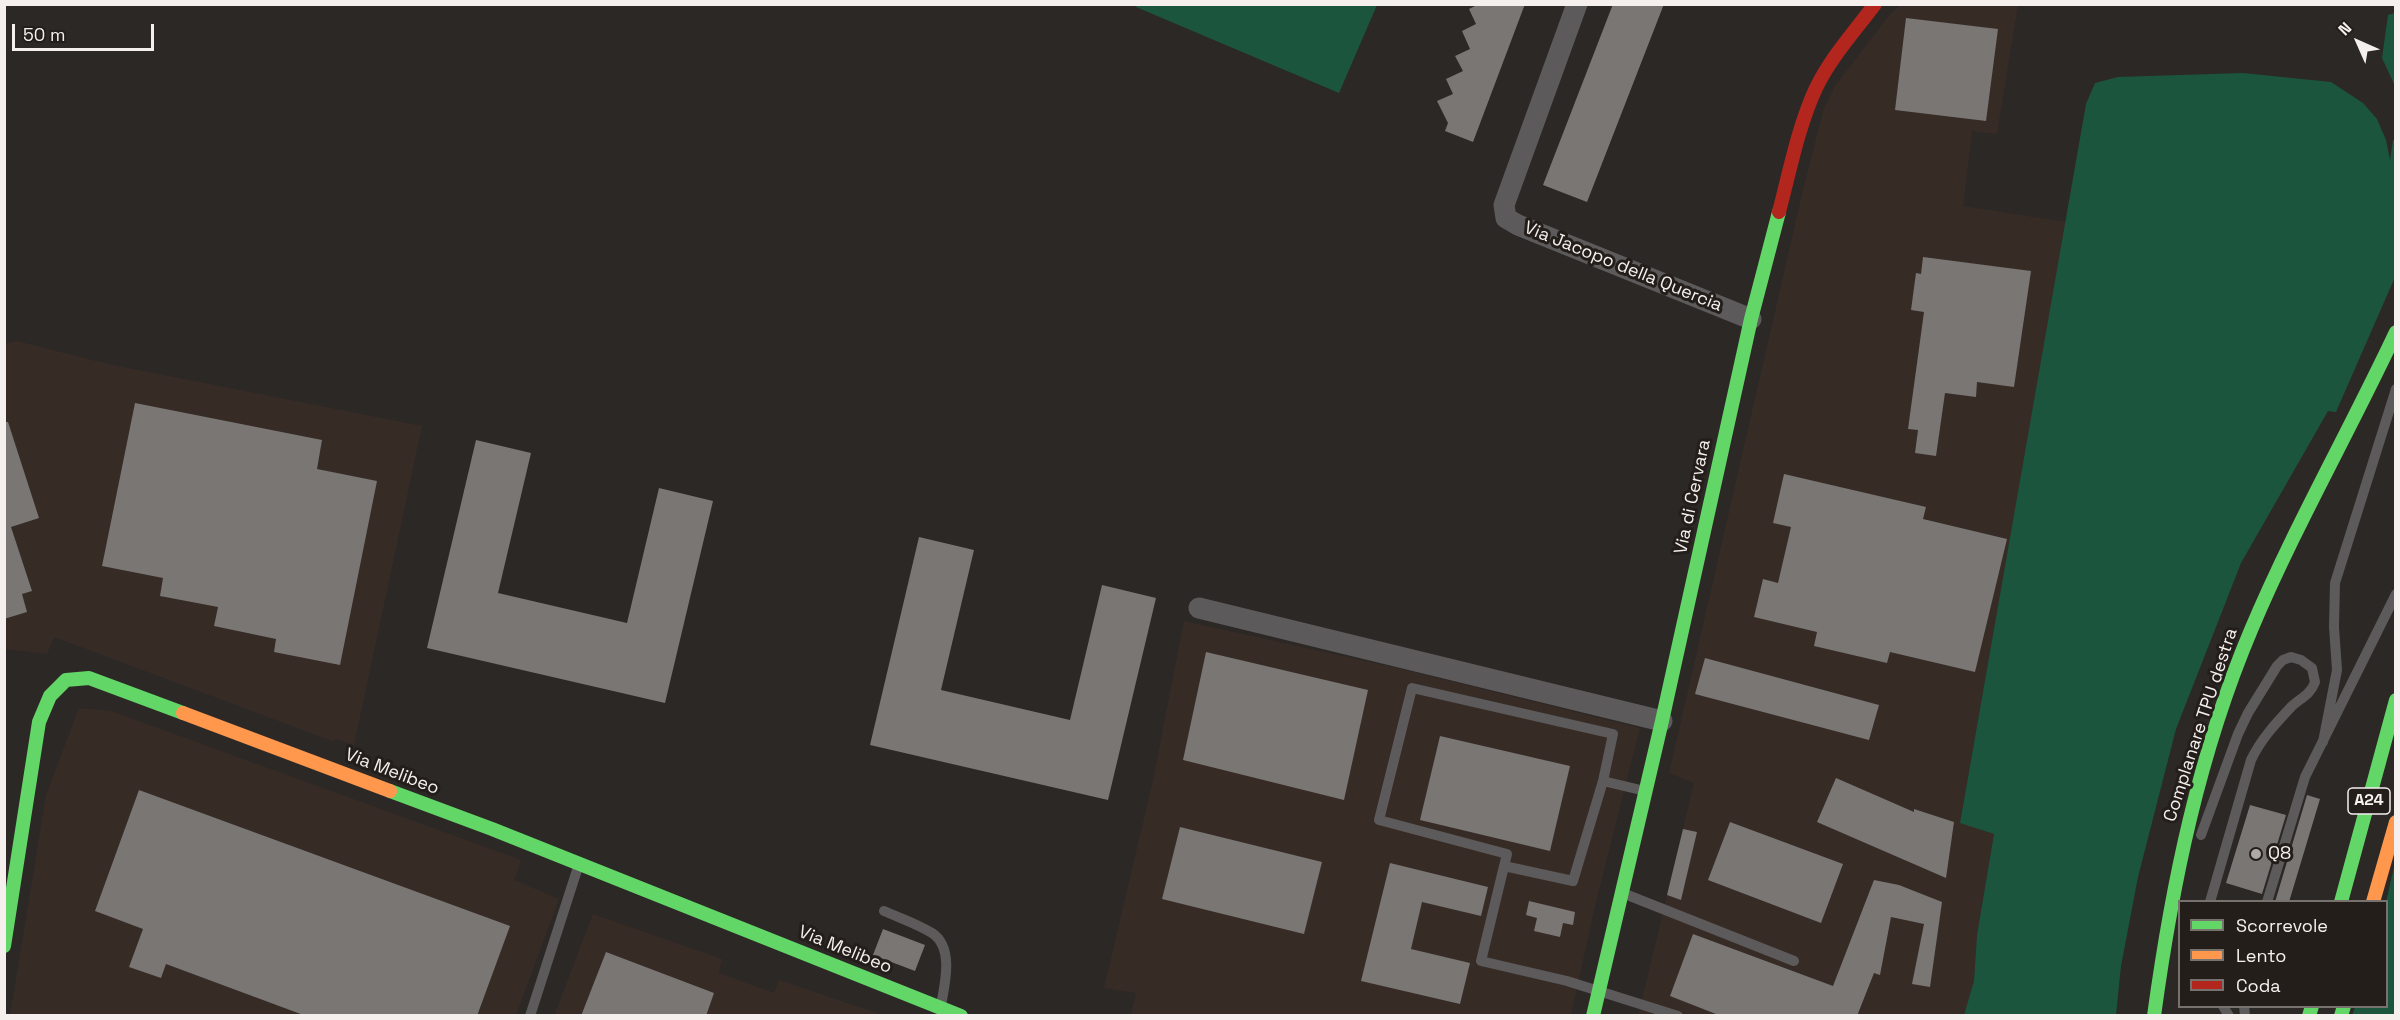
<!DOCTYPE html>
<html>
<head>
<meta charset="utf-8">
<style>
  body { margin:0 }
  #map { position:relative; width:2400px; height:1020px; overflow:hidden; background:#2c2826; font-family:"Space Grotesk",sans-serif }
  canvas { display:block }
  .frame { position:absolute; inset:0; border:6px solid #f5f0ee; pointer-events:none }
  .legend { position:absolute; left:2178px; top:900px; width:210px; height:108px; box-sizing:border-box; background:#241e1b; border:2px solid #78726f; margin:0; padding:8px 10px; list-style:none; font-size:18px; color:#f5f0ee }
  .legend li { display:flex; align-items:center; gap:12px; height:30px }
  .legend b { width:30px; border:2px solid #78726f }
  .north { position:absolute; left:2328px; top:12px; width:60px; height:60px; -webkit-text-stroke:4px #241e1b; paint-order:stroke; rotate:315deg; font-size:16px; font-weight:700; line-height:24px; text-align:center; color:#f5f0ee }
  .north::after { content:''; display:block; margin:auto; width:21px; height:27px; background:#f5f0ee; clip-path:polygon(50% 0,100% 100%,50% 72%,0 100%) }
  .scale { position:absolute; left:12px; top:24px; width:142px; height:27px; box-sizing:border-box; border:3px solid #f5f0ee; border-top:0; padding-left:8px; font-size:18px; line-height:21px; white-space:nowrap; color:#f5f0ee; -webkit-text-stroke:4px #241e1b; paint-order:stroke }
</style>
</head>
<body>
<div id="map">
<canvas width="2400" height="1020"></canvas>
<div class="frame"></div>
<ul class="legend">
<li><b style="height:8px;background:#63d668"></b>Scorrevole</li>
<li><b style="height:8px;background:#ff974d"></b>Lento</li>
<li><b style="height:8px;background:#b3261e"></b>Coda</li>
</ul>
<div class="north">N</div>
<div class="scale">50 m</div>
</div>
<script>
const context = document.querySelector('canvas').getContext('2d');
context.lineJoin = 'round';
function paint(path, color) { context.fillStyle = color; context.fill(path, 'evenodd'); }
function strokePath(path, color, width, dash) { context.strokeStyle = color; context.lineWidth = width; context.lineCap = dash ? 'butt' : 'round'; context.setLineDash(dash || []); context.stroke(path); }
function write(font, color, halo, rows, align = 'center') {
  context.font = font + ' "Space Grotesk",sans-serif'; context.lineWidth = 6; context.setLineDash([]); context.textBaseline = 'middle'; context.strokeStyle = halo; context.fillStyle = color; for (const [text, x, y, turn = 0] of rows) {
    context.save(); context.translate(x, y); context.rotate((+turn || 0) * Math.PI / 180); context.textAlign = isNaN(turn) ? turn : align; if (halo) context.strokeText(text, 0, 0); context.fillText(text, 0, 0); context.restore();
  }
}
paint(new Path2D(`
  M1900,5H2018L1997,134L1972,131L1963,206L2066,222L1960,822L1994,834L1977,935L1974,981L1964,1015L1638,1016L1694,783L1669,773L1802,194L1823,111L1835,86L1887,18Z
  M17,341L108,364L422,426L354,745L335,739L332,741L54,637L47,654L5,649V344Z
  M1184,621L1397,668L1640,728L1595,906L1571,1015H1131L1136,993L1104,988L1153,780Z
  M79,708L111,711L521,860L514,880L559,899L516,1015L10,1016L46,795Z
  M593,914L722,959L719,973L774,993L779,980L883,1015L554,1016Z`), '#372b26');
paint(new Path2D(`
  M1137,5V4L1377,5L1339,93L1136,7Z
  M2395,13H2396L2395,86L2382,58L2388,15Z
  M2243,73L2331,82L2363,103L2377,119L2386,140L2390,160L2393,140H2395V277L2336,412L2328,411L2241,563L2176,729L2138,877L2121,966L2116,1015H1964L1974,981L1977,935L1994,834L1960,823L2086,104L2095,83L2118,77Z
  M2395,863V1015L2352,1016L2355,1007L2386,1006V902Z`), '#1c553d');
paint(new Path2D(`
  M1479,4H1525L1473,142L1445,131L1448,123L1437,101L1453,94L1446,79L1463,71L1455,56L1470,49L1462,31L1476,24L1469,9Z
  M1613,4H1664L1587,202L1543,185Z
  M1906,18L1998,29L1986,121L1895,110Z
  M1923,257L2031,271L2014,387L1977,382L1976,397L1945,393L1936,456L1915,453L1918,430L1908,429L1924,312L1911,310L1916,273L1921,274Z
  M135,403L322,440L317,469L377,481L340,665L274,652L276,639L214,626L218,607L160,596L163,578L102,566Z
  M4,422H8L39,518L11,527L32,591L22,594L27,612L4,619Z
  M476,440L531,453L498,593L627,623L659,488L713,501L665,703L427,648Z
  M1784,474L1926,507L1923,519L2007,539L1975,672L1890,652L1887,663L1814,646L1817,632L1754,617L1763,579L1778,583L1791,527L1773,523Z
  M919,537L974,550L941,690L1070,720L1102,585L1156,598L1108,800L870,745Z
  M1206,652L1368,690L1344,800L1183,760Z
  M1705,658L1879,705L1869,740L1695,694Z
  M1440,736L1570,766L1550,851L1420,820Z
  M1836,778L1914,812V809L1954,822L1946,878L1817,822Z
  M139,790L510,926L477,1016H306L166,964L161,978L129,967L143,929L95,911Z
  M2307,795L2320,799L2289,902H2275Z
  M2250,805L2286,815L2262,894L2226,883Z
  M1730,822L1843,864L1821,923L1708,880Z
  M1180,827L1322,862L1304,934L1162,899Z
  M1683,829L1697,832L1681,900L1667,895Z
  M1390,863L1488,887L1481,916L1422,902L1411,949L1470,963L1460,1004L1361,981Z
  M1874,880L1899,885L1942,902L1930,987L1912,984L1924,924L1891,917L1880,975L1874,973L1857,1016H1721L1670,996L1693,934L1833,986Z
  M1529,901L1575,912L1573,925L1563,923L1560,937L1534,931L1537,918L1526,915Z
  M883,929L925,945L915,971L873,955Z
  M606,952L714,993L706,1016H581Z`), '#797674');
strokePath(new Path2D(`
  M2323,742L2337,670L2334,627L2335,583L2396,389
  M1645,791L1603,781L1613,734L1412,688L1379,820L1507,854L1481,961L1567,981L1678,1016
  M2201,835L2238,734L2248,713L2277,666L2283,660L2291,657L2301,660L2312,668L2315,682C2311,694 2301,698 2292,706C2276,723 2261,739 2251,760L2210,902
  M1504,866L1573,881L1603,781
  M1625,894L1794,961
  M2267,902L2305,777L2396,594
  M884,911C900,918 918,924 932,933C954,947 945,984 941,1005
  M2223,1006L2229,1016
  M2244,1006L2245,1016
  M530,1016L578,867`), '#5c5a5a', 10);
strokePath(new Path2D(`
  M1577,4L1504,205L1506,218L1518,225L1751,319
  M1199,608L1662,721`), '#5c5a5a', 21);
strokePath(new Path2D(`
  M390,791L492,829L961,1016
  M2341,902L2396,700
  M4,946L39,722L50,696L66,680L89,678L183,713
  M1593,1016L1662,721L1751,319L1779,212
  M2154,1016C2172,884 2199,753 2251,630C2294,528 2349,432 2396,332
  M2309,1016L2312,1006
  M2341,1016L2344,1006`), '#63d668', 14);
strokePath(new Path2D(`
  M183,713L390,791
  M2373,902L2396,822`), '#ff974d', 14);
strokePath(new Path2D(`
  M1779,212C1790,170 1798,127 1816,88C1831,57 1855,31 1875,4`), '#b3261e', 14);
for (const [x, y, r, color] of [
  [2256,854,6,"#afaaa8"]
]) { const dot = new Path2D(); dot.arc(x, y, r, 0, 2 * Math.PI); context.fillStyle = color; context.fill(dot); strokePath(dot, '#241e1b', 2); }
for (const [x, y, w] of [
  [2369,801,42]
]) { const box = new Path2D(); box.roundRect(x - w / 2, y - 13, w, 26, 4.5); context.fillStyle = '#241e1b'; context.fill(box); strokePath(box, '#f5f0ee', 1.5); }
write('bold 16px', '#f5f0ee', null, [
  ["A24",2369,801]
]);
write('18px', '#f5f0ee', '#241e1b', [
  ["Via Jacopo della Quercia",1623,267,22],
  ["Via di Cervara",1693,497,-78],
  ["Complanare TPU destra",2201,725,-72],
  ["Via Melibeo",392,772,21],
  ["Via Melibeo",845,950,22]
]);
write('18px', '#f5f0ee', '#241e1b', [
  ["Q8",2268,854]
], 'left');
</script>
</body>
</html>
